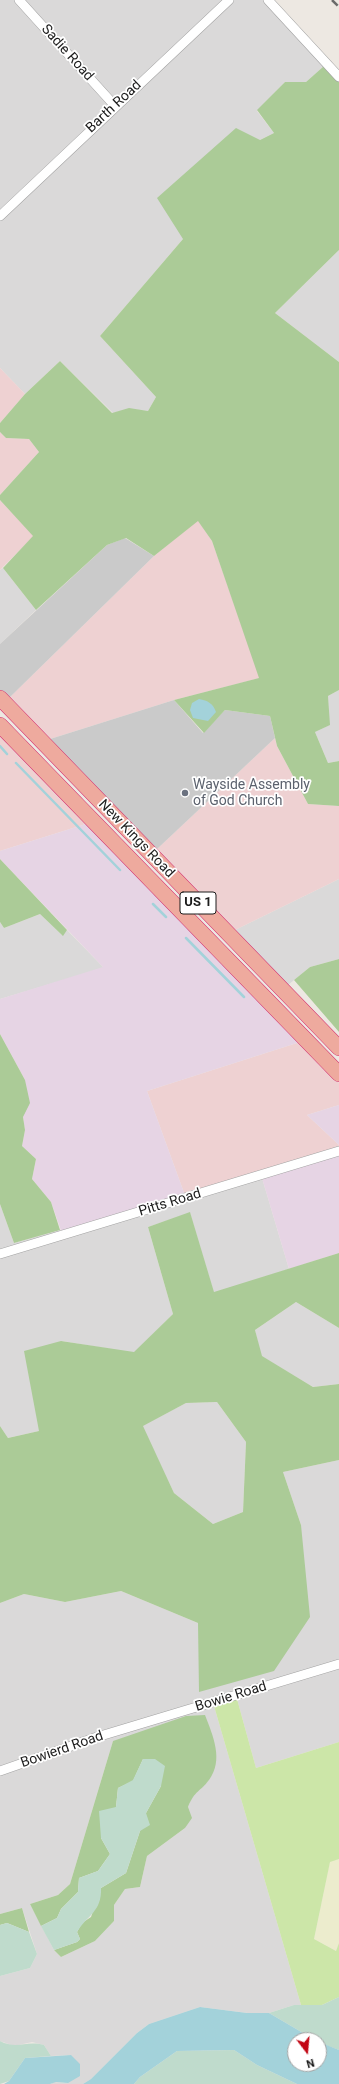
<!DOCTYPE html>
<html>
<head>
<meta charset="utf-8">
<style>
  body { margin:0 }
  #map { position:relative; width:339px; height:2084px; overflow:hidden; background:#ede8e2; font-family:Roboto,sans-serif }
  canvas { display:block }
  .north { position:absolute; left:287px; top:2032px; width:40px; height:40px; box-sizing:border-box; background:#fff; border:1px solid #a4a4a4; border-radius:50%; rotate:164deg; font-size:11px; font-weight:700; line-height:16px; text-align:center; color:#1c1c1c }
  .north::after { content:''; display:block; margin:auto; width:14px; height:18px; background:#c20614; clip-path:polygon(50% 0,100% 100%,50% 72%,0 100%) }
</style>
</head>
<body>
<div id="map">
<canvas width="339" height="2084"></canvas>
<div class="north">N</div>
</div>
<script>
const context = document.querySelector('canvas').getContext('2d');
context.lineJoin = 'round';
function paint(path, color) { context.fillStyle = color; context.fill(path, 'evenodd'); }
function strokePath(path, color, width, dash) { context.strokeStyle = color; context.lineWidth = width; context.lineCap = dash ? 'butt' : 'round'; context.setLineDash(dash || []); context.stroke(path); }
function write(font, color, halo, rows, align = 'center') {
  context.font = font + ' Roboto,sans-serif'; context.lineWidth = 3.5; context.setLineDash([]); context.textBaseline = 'middle'; context.strokeStyle = halo; context.fillStyle = color; for (const [text, x, y, turn = 0] of rows) {
    context.save(); context.translate(x, y); context.rotate((+turn || 0) * Math.PI / 180); context.textAlign = isNaN(turn) ? turn : align; if (halo) context.strokeText(text, 0, 0); context.fillText(text, 0, 0); context.restore();
  }
}
paint(new Path2D(`
  M0,0H263L324,66L306,82H285L257,111L274,133L260,140L183,239L100,336L156,397L148,411L129,409L113,413L60,361L25,394L0,368Z
  M339,250V362L275,313Z
  M3,568L36,610L0,644V570Z
  M339,690V761L328,763L315,732L329,725L328,696Z
  M339,879V959L310,967L288,985L235,930Z
  M40,914L62,935L67,930L104,968L0,999V922L4,928Z
  M262,1178L289,1269L214,1293L190,1213L148,1227L173,1314L134,1353L62,1341L39,1431L8,1438L0,1426V1204L14,1243L60,1230L64,1239Z
  M296,1302L339,1328V1384L313,1387L261,1356L255,1330Z
  M217,1402L246,1442L243,1512L213,1524L174,1493L142,1426L186,1403Z
  M339,1460V1742L256,1768L237,1699L214,1706L301,2005H294L269,2013H247L200,2007L149,2024L137,2033L91,2079L83,2084H50L55,2082L68,2083L71,2055L51,2056L44,2045L32,2042L14,2046L0,2041V1976L30,1968L37,1954L22,1908L0,1914V1603L24,1594L65,1602L121,1591L198,1623L301,1525L283,1472ZM113,1741L209,1780L193,1794L188,1807L185,1828L147,1856L140,1887L125,1889L114,1905V1921L95,1941L61,1957L54,1950L30,1904L58,1895L70,1884Z`), '#dad9d9');
paint(new Path2D(`
  M0,368L25,394L0,423Z
  M0,432L6,438L29,439L39,452L0,495Z
  M0,500L34,536L0,570Z
  M198,520L212,541L260,678L174,700L47,740L8,699L154,556Z
  M0,730L89,823L0,851Z
  M275,738L277,746L308,804L339,806V879L235,930L156,850Z
  M300,1042L339,1083V1105L307,1115L339,1145V1155L187,1201L147,1091Z`), '#eed1d2');
paint(new Path2D(`
  M89,823L300,1042L147,1091L187,1201L64,1239L51,1202L32,1179L36,1159L22,1146L25,1130L23,1117L25,1080L0,1034V999L103,967L0,859V851Z
  M339,1105V1145L307,1115Z
  M339,1155V1253L289,1269L262,1178Z`), '#e6d4e4');
paint(new Path2D(`
  M125,538L154,556L8,699L0,690V644L107,545Z
  M174,700L203,733L225,710L270,716L275,738L156,850L47,740Z`), '#cacaca');
paint(new Path2D(`
  M339,1859V1943L336,1951L314,1939L330,1861Z`), '#ececcd');
paint(new Path2D(`
  M237,1699L256,1768L339,1742V1859L330,1862L314,1939L336,1951L339,1943V1997L322,2005H301L214,1706Z`), '#cce6a8');
paint(new Path2D(`
  M324,66L339,82V250L275,313L339,362V690L328,696L330,725L315,732L328,763L339,761V806L308,804L277,746L270,716L225,710L204,733L174,700L259,678L212,541L198,521L154,556L126,538L107,545L36,610L3,568L33,536L0,500V495L39,452L29,439L6,438L0,432V423L25,394L60,361L112,413L129,408L148,411L156,397L100,336L183,239L157,198L236,128L260,140L274,133L257,110L285,82H306Z
  M0,859L67,930L63,936L40,914L4,928L0,922Z
  M339,959V1032L294,980L310,967Z
  M0,1034L25,1080L30,1103L23,1117L25,1130L22,1146L36,1159L32,1179L51,1202L60,1230L14,1243L0,1204Z
  M190,1212L214,1292L339,1253V1328L296,1302L255,1330L262,1356L313,1387L339,1384V1460L283,1472L301,1525L310,1617L274,1671L199,1692L198,1623L121,1591L65,1602L24,1594L0,1603V1426L8,1438L39,1431L24,1351L61,1341L134,1352L173,1314L148,1227ZM217,1402L246,1442L243,1512L213,1524L174,1493L143,1426L186,1403Z
  M205,1715C213,1736 224,1760 209,1780C200,1792 195,1790 188,1807L192,1818L185,1828L147,1856L140,1887L125,1889L114,1905V1921L95,1941L61,1957L54,1950L77,1942L80,1939L77,1932L82,1923L91,1917L101,1888L126,1873L146,1813L161,1786L143,1759L133,1781L118,1788L116,1807L101,1838L110,1854L98,1871L79,1878L78,1892L61,1909L57,1918L41,1926L30,1904L58,1895L70,1884L113,1741L186,1716Z
  M22,1908L29,1932L7,1923L0,1925V1914Z`), '#abcb97');
paint(new Path2D(`
  M143,1759H155L165,1766L161,1786L146,1813L150,1825L140,1831L126,1873L101,1888C102,1912 87,1915 77,1932L80,1939L77,1942L54,1950L41,1926L57,1918L61,1909L78,1892L79,1878L98,1871L110,1854L101,1838L99,1811L116,1807L118,1788L133,1780Z
  M7,1923L29,1932L37,1954L30,1968L0,1976V1925Z
  M339,1997V2050L320,2043L319,2040H315L269,2013L294,2005H322Z
  M0,2041C17,2050 26,2040 44,2045L51,2056L25,2058L9,2081L0,2084Z
  M234,2050L257,2065L297,2084H134L140,2077L177,2051Z`), '#bfdbcc');
paint(new Path2D(`
  M199,699C208,701 213,703 216,712L208,721L193,718L190,710L192,703Z
  M200,2007L247,2013H269L315,2040H295V2064H319V2042L339,2050V2084H297L257,2065L234,2050L177,2051L140,2077L134,2084H83L91,2079L137,2033L149,2024Z
  M71,2055L80,2064V2076L68,2083L56,2082L50,2084H4L9,2081L25,2058Z`), '#a3d2da');
strokePath(new Path2D(`
  M0,746L7,754
  M16,763L120,870
  M153,904L166,917
  M186,938L244,997`), '#a3d2da', 2.5);
const minor = new Path2D(`
  M19,0L115,106
  M268,0L339,77
  M0,216L229,0
  M0,1254L339,1151
  M0,1771L97,1737L339,1664`);
const trunk = new Path2D(`
  M0,698L339,1048
  M0,725L339,1074`);
strokePath(minor, '#a3a3a3', 10);
strokePath(trunk, '#d1296f', 16);
strokePath(minor, '#fff', 9);
strokePath(trunk, '#eeaa9e', 15);
strokePath(new Path2D(`
  M332,0L339,7`), '#6a6a6a', 2.5, [8, 8]);
for (const [x, y, r, color] of [
  [185,793,4,"#6b7280"]
]) { const dot = new Path2D(); dot.arc(x, y, r, 0, 2 * Math.PI); context.fillStyle = color; context.fill(dot); strokePath(dot, '#fff', 1.5); }
for (const [x, y, w] of [
  [198,903,36]
]) { const box = new Path2D(); box.roundRect(x - w / 2, y - 11, w, 22, 3); context.fillStyle = '#fff'; context.fill(box); strokePath(box, '#1c1c1c', 1); }
write('bold 13px', '#1c1c1c', null, [
  ["US 1",198,903]
]);
write('14px', '#1c1c1c', '#fff', [
  ["Sadie Road",67,53,48],
  ["Barth Road",114,107,-43],
  ["New Kings Road",136,839,46],
  ["Pitts Road",170,1203,-17],
  ["Bowie Road",231,1697,-17],
  ["Bowierd Road",62,1750,-19]
]);
write('14px', '#5b616d', '#fff', [
  ["Wayside Assembly",193,785],
  ["of God Church",193,801]
], 'left');
</script>
</body>
</html>
